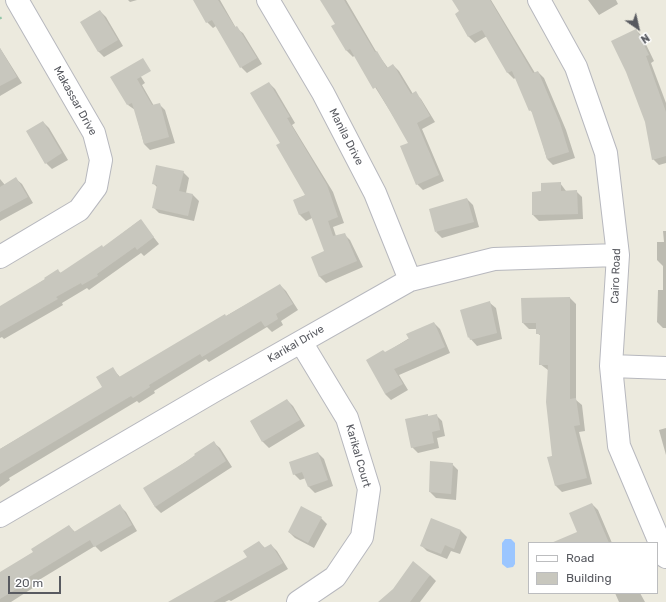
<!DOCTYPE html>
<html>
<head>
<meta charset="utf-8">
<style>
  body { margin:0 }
  #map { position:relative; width:666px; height:602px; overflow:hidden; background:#eceade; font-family:Rubik,sans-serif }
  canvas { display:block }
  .legend { position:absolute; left:528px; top:542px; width:130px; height:52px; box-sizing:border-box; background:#fff; border:1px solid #bcbdbf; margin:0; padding:5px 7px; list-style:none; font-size:12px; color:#585a60 }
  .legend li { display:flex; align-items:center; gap:8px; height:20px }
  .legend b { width:20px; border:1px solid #bcbdbf }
  .north { position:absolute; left:618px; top:8px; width:40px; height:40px; -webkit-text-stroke:3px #fff; paint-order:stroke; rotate:146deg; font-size:11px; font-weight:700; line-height:16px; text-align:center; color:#585a60 }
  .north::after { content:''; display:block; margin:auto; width:14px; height:18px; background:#585a60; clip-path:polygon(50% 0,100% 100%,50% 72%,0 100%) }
  .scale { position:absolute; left:8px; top:576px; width:53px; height:18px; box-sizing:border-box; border:2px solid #585a60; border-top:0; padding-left:5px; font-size:12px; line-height:14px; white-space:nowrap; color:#585a60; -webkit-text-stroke:3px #fff; paint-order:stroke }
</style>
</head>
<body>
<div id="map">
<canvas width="666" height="602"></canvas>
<ul class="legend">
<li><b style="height:5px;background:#fff"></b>Road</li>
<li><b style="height:11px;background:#c8c7be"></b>Building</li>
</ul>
<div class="north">N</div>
<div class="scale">20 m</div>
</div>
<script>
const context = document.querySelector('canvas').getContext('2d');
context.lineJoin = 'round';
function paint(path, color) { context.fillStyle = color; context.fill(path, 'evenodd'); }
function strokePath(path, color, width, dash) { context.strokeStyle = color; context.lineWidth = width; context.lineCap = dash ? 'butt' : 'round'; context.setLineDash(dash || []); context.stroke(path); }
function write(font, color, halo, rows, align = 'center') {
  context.font = font + ' Rubik,sans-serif'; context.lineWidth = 4; context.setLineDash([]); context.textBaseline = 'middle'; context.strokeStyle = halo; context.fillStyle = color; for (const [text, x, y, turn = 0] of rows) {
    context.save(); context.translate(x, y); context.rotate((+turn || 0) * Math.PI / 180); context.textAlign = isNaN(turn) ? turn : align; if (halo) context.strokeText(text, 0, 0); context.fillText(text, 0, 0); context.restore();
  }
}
paint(new Path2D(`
  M505,539H511L515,543V564L513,567L507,568L502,564V543Z`), '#9bc6ff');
paint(new Path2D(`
  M128,0H137L130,2Z
  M202,0H220L236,28L243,33L262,64L247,73L241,67L216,26L213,28L207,22Z
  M321,0H346L377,53L388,68L393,65L399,71L413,94L415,93L421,99L435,122L422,129L444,181L423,190L417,184L410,143L355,55L353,57L347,51L336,24Z
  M462,0H491L535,73L538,72L544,78L566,130L575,158L553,165L547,159L534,114L530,110L516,77L514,79L508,73L487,36L475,43L469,37L456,15L461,12Z
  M588,0H616L618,4L599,15Z
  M100,11L106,17L123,46L104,57L98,51Z
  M636,30L642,36L654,61L651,63L666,103V163L659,165L653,159Z
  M0,48L22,83L0,96Z
  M138,72L145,83L142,85L154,106L159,104L165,110L175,143L150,150L144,144L135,110L128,105Z
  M269,83L275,89L295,123L292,125L333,192L344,223L333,227L336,236L344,234L350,240L363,267L326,283L320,277L312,257L326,251L312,218L306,221L300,215L294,200L306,195L282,143Z
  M43,122L49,128L68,160L52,169L46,163Z
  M183,172L189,178L186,193L193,195L199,201L194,221L159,213L153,207L158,188L153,183Z
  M0,179L5,185L16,179L22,184L33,203L0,221Z
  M560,183L566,191H576L582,197L583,219L539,221L533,215L542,192Z
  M467,199L473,205L479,227L442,238L436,232Z
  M140,220L159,244L144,256L141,253L89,290L87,288L62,303L63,305L4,339L2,337L0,338V308L58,271L61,273L103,248Z
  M663,231H666V328H663L657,322L658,290H663V266L657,260V242H664Z
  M280,285L286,291L298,310L281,321L283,325L272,332L267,327L209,362L206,359L154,391L155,393L139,403L137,401L9,478L10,480L0,487V449L104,388L112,368L120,377Z
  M570,298L576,304V400L582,405L585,431L579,432L592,484L562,492L556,486L548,458L553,456L548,370L540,364L541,336L537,333V329H529L523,323L522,299Z
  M490,303L496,308L502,339L477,346L469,337Z
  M434,323L440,329L450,353L399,375L408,390L391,400L385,394V353Z
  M287,400L293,406L305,426L269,448L263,442L251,422Z
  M436,415L442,421L445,436L437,438L439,448L418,453L412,447Z
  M666,428V455L659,430Z
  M214,443L220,448L232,467L161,513L155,507L145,489Z
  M318,453L324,459L333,486L315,493L309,487L306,478L300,480L294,474Z
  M452,464L458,470L456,500L436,498L430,492Z
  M592,504L598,510L612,543H579L578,532Z
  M120,506L126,512L137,531L101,552L95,546L34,583L36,586L11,602H0V573L34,552L69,526L75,532Z
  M321,518L327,524L314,548L295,538L289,532Z
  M432,520L461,531L467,537L460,554L451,551L447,559L427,551L421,545Z
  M259,542L265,548L271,545L277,551L288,569L231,601L229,600L225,602H171L248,558Z
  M430,575L436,581L420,602H379Z
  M615,593H640L645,602H619Z`), '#0003');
paint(new Path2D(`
  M193,0H218L235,27L237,26L257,58L240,68L212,20L206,23Z
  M320,0H344L375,52L377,51L387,68L393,64L411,94L416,91L430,116L417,123L439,175L416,185L400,146L408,143L376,87L373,89L350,49L346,51L331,26L335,24Z
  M452,0H490L533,73L538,71L560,123L569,152L547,159L531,110L529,111L512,71L507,73L482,30L468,37L455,14L459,11Z
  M100,10L118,40L98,52L80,22Z
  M636,29L649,55L646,56L666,112V156L652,160L645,122L626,72L611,41Z
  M0,48L17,77L0,86Z
  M143,58L151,71L137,79L152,105L160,103L169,137L144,144L132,103L127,105L110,77Z
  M269,82L290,117L287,118L327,185L338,217L328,221L333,236L345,233L357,261L319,277L311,257L324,251L309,211L299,215L293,200L305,195L276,145L280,143L250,93Z
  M43,121L62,153L45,164L26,131Z
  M156,165L184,171L179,191L193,194L188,216L152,208L157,185L152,184Z
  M16,177L28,197L0,212V187Z
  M561,182V191L577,190L578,214L532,215V192L541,191V183Z
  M467,198L474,222L435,232L429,209Z
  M141,219L154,237L137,250L135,247L97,274L98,276L82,285L81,283L56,297L58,299L0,332V306L45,279L44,278L58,269L60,273L102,245L103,247Z
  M280,284L293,304L276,314L278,319L265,327L261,321L202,357L200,354L149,385L150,387L133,398L131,396L0,474V449L102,387L96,377L113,367L119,377L225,314L226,316Z
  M570,297V399L576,398L580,425L574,426L587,478L555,486L547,457L552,456L546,402L548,365H539L540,334H536V323H522L521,298Z
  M490,301L497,333L470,340L469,337L468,338L460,310Z
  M434,322L445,347L394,369L403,384L385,394L366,360L383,350L385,352L409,339L406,334Z
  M287,399L300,420L262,442L250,421Z
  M428,414V416L437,414L440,430L432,432L434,443L411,448L405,419Z
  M214,441L226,461L155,507L143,488L187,461L195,455L194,454Z
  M318,452L328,480L308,487L302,472L293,475L289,462Z
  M430,461L453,463L451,494L429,492Z
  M592,503L609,543H551L577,532L569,513Z
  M120,504L132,525L94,547L90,540L29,577L31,580L0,599V572L33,552L31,549L69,525L74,532Z
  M301,506L322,517L308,543L288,532Z
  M431,518L461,530L454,549L445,545L441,554L420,546Z
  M259,541L264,548L271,544L283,563L213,602H168L247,557L243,551Z
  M413,561L430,575L410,602H378L393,589Z`), '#c8c7be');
const minor = new Path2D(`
  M268,0L323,93L375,193L410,280
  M539,0L576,67L606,153L618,255L611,366L619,446L666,557
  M0,257L79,210L96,187L101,160L94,133L17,0
  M611,366L666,368
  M0,516L214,391L410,280L494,259L618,255
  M298,602L335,577L362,537L369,489L347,418L301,342`);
strokePath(minor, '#b7b8be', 24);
strokePath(new Path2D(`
  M0,17L1,19`), '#92c6a7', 2.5, [4, 2]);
strokePath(minor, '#fff', 22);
write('11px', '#585a60', '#fff', [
  ["Makassar Drive",75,101,61],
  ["Manila Drive",346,137,63],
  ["Cairo Road",616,276,-88],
  ["Karikal Drive",296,344,-30],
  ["Karikal Court",358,456,74]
]);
</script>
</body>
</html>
